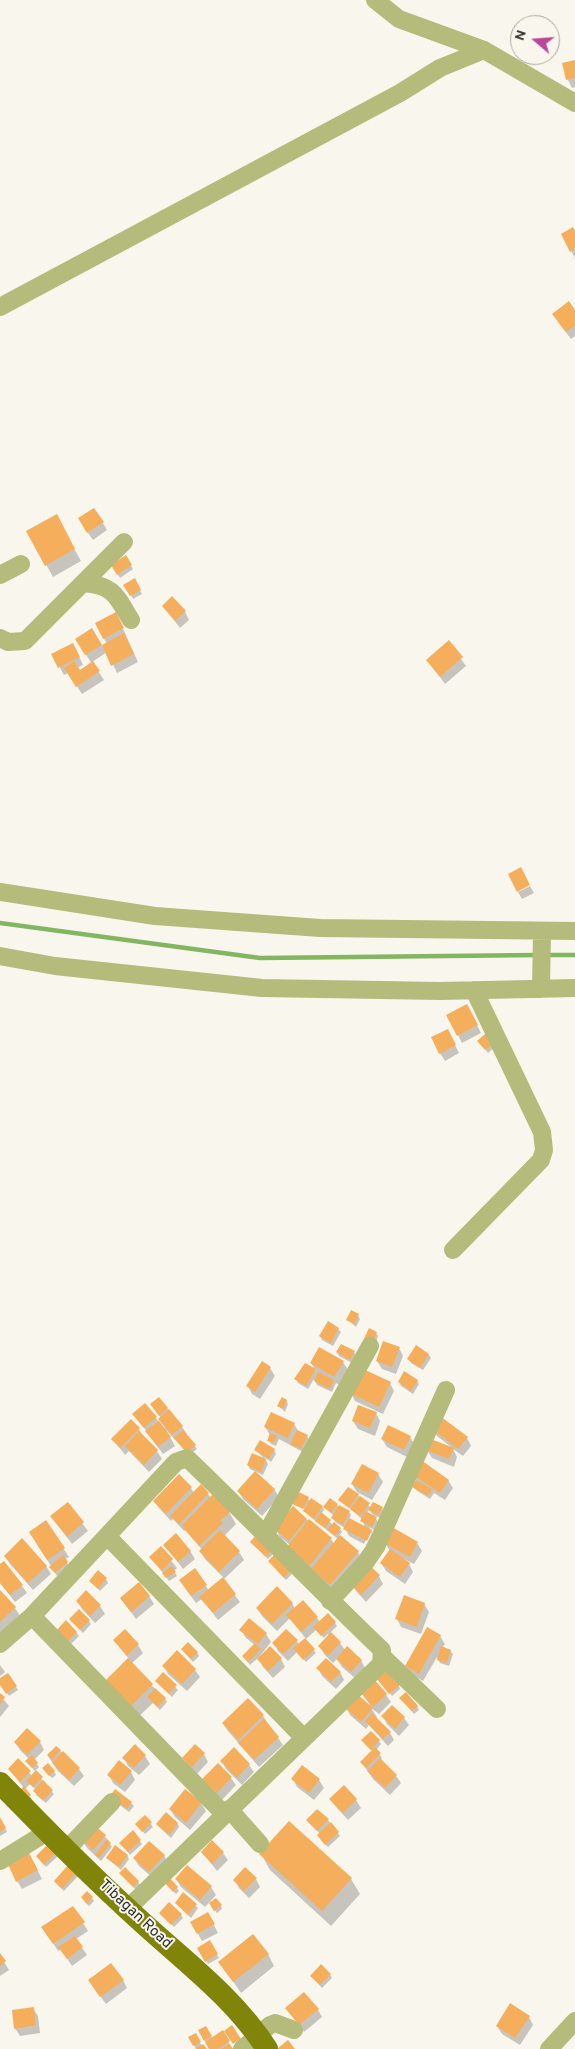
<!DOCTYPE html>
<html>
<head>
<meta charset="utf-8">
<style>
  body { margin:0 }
  #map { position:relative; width:575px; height:2049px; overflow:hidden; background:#f9f6ed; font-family:Overpass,sans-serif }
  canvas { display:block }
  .north { position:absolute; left:510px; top:15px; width:50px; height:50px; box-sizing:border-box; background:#f9f6ed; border:1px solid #a9a6a0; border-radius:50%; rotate:288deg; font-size:14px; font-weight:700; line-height:20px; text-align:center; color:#302f2c }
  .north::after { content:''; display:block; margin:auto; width:18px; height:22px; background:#bd469b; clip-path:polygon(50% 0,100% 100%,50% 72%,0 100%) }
</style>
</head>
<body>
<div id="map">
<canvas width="575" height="2049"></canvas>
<div class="north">N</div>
</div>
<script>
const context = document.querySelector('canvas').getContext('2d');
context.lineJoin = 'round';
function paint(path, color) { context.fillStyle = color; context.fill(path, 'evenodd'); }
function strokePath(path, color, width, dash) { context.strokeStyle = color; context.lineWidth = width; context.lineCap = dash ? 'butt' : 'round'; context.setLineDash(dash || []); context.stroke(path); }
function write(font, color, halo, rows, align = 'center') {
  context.font = font + ' Overpass,sans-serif'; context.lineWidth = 4; context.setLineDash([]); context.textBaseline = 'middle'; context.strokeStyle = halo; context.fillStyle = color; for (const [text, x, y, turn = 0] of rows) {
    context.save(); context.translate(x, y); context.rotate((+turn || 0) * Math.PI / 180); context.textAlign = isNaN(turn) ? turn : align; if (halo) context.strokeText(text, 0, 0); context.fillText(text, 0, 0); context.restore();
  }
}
paint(new Path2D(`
  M575,61V87L572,88L568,80L564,64Z
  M575,233V258L571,251Z
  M575,312V336L571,339L558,322Z
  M56,516L81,561L53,577L28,532Z
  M103,523L107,530L93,540L84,527Z
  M125,557L133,569L120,578L113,566Z
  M134,580L142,594L133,599L125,585Z
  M163,606L185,612L189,620L180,628Z
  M120,622L138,662L117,673L107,652L92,662L104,680L82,694L68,673L64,675L53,655L77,652L83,665L77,668L80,672L92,664L81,647L91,630L105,650L107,644L96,624Z
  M449,642L466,666L445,684L428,660Z
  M530,886L534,893L522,899L518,892Z
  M471,1013L481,1033L462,1043L458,1035Z
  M485,1036L495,1047L488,1053L479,1042Z
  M452,1039L459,1053L445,1061L440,1053Z
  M358,1315L360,1319L356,1327L348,1320Z
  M338,1329L341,1332L333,1346L322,1340L320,1336Z
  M376,1333L378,1336L374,1348L367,1345Z
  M417,1347L429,1355L431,1358L423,1370L411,1363L409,1359Z
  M320,1348L343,1362L348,1370L339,1385L336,1383L332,1392L317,1385L314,1379L308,1389L298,1383L296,1379L305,1364L316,1371L311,1363Z
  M399,1348L403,1356L396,1374L382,1369L377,1361Z
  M337,1352H354L356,1356L352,1363L339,1356Z
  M270,1368L275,1376L260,1399L252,1394L248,1386Z
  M417,1380L419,1384L413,1394L401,1386L399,1382Z
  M390,1383L394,1391L383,1414L355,1401L351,1393Z
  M159,1398L182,1427L197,1449L189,1455L166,1430L160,1419L161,1418L153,1407Z
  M286,1400L288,1404L285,1412L279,1406Z
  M145,1405L166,1430L175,1446L163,1454L134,1414Z
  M376,1413L380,1421L375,1436L358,1429L353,1421Z
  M294,1424L298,1431L307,1436L309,1440L303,1452L279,1439L276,1446L271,1444L269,1441L270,1435L265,1427Z
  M432,1428L467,1438L471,1446L463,1456L453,1449L457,1457L454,1467L432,1458L427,1450L451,1447L437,1436Z
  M139,1429L143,1437L157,1451L162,1459L149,1472L129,1451L125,1455L113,1439Z
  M410,1437L415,1445L409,1458L387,1447L382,1439Z
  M255,1450H274L276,1454L271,1462L264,1457L268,1464L263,1475L250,1469L248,1465L263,1457Z
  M378,1474L383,1482L372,1500L357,1492L352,1484Z
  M413,1474L448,1480L453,1488L445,1500L434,1493L430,1499L416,1490L413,1487L417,1481Z
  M191,1488L194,1493L208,1494L211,1498L229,1512L236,1524L224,1536L239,1552L244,1560L223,1580L240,1602L218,1620L202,1599L196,1603L185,1588L206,1586L209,1591L224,1578L205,1559L200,1551L202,1550L186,1529L184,1531L173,1519L171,1521L159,1508L154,1501Z
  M274,1489L279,1497L262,1516L243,1499L238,1491Z
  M358,1495L371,1508H382L384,1511L380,1518L374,1515L378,1522L374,1530L369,1527L376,1539L371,1548L366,1545L372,1533H369L364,1544L349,1536L345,1528L335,1522L333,1518L334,1516L325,1507L337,1505L339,1508L349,1512L351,1515L349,1519L365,1528L362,1519L340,1500ZM369,1509L374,1517L367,1513Z
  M308,1498L310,1502L322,1507L324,1510L321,1514L333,1525L340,1529L342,1532L339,1536L358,1552L364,1563L337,1596L320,1581L290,1545L280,1537L276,1529L306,1519L331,1539L334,1544L338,1539L307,1514L309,1511L289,1501Z
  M68,1504L88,1531L72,1544L52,1517Z
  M46,1522L69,1557L65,1559L69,1566L57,1576L35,1540Z
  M392,1529L417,1543L422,1551L414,1564L404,1559L403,1560L409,1564L413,1572L405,1584L386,1571L381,1563L390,1551L385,1543Z
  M256,1537L273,1554L268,1559L251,1542Z
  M165,1545L190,1551L195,1559L183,1569Z
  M161,1548L177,1568L174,1571L177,1576L169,1581L151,1557Z
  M5,1556L46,1566L51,1574L33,1590L10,1564Z
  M270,1562L290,1571L292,1574L286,1580Z
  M0,1566L22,1586L27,1593L15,1602L0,1583Z
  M379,1576L383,1584L366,1602L357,1592L352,1584Z
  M106,1579L108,1583L100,1591L91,1581Z
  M0,1592L15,1608L22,1619L0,1634Z
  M149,1596L154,1604L136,1619L121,1599Z
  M77,1601L100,1606L105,1614L95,1623L82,1609Z
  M292,1603L295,1609L317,1618L320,1622L328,1615L335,1623L337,1626L330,1633L340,1643L345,1650L361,1660L365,1668L356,1679L342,1667L337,1659L333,1663L324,1654L320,1646L329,1636L328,1634L324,1638L316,1630L305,1640L316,1653L306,1662L297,1652L288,1661L278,1651L274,1643L297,1641L299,1645L306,1639L290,1618L277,1631L262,1616L257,1608Z
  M424,1604L429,1612L421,1634L401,1627L397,1619Z
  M71,1620L89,1621L91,1624L83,1633Z
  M249,1620L266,1634L271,1642L260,1656L281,1659L285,1667L273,1678L263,1667L258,1658L250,1665L243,1656L255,1645L246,1638L241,1630Z
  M57,1631L76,1632L79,1636L70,1645Z
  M440,1636L445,1644L442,1648L450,1651L453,1654L449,1666L440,1663L437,1657L423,1681L411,1674L406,1666Z
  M114,1640L138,1645L143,1653L131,1664L165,1699L167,1702L160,1710L153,1703L135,1720L111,1696L129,1659Z
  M182,1650L197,1652L199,1656L193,1662Z
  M0,1665L5,1672L0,1676Z
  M164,1666L195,1670L200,1677L187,1691L168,1674Z
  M318,1668L340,1672L344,1680L336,1689L322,1676Z
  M8,1674L18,1690L9,1696L0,1683V1680Z
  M163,1674L178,1690L172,1697L156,1681Z
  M381,1683L399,1686L400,1689L392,1696Z
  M360,1690L386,1695L391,1702L379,1714L371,1708L377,1717L375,1718L390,1733L394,1740L388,1746L369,1725L366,1729L350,1715L346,1707L370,1705Z
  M0,1695L9,1706L0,1717Z
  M248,1700L263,1716L283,1745L259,1767L228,1731L223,1723Z
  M403,1701L417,1706L419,1710L414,1714Z
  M383,1717L404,1718L409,1725L399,1736L387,1724Z
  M27,1729L40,1742L44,1750L34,1760L39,1767L35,1771L54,1794L46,1803L36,1795V1790L30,1784L25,1789L32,1799L29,1801L21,1791L24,1788L9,1769L18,1760L32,1776L36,1773L27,1761L29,1759L20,1750L15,1742Z
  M379,1741L381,1744L376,1750L382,1758L380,1760L396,1776L401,1783L390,1795L373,1779L362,1763L373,1752L365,1744Z
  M135,1746L145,1756L150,1764L139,1775L128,1766L124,1758Z
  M56,1747L79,1769L84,1776L74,1786L58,1771L48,1756Z
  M204,1754L208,1762L197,1774L188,1766L184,1758Z
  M222,1761L249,1765L254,1772L242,1785L226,1769Z
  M119,1762L131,1772L135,1780L125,1792L113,1783L109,1775Z
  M54,1771L56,1775L52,1778L46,1772Z
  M231,1778L236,1785L222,1800L208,1787L204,1780Z
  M293,1779L319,1780L324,1788L314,1800L297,1787Z
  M344,1787L356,1800L361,1808L348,1820L336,1807L331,1800Z
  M113,1800L131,1803L134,1806L129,1812Z
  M201,1803L206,1811L190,1830L175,1817L170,1809Z
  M145,1816L153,1827L145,1834L139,1827Z
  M0,1819L7,1832L0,1836Z
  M308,1820H328L340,1836L328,1847L320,1839V1834Z
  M177,1823L179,1827L171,1838L157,1825Z
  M133,1832L142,1844L130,1855L123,1846Z
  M105,1836L112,1847L101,1861L87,1848L82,1840Z
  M49,1845L58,1856L46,1867L37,1856Z
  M202,1852L223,1853L228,1860L217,1871Z
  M261,1854L351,1879L360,1894L331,1926L270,1870Z
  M127,1855L129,1859L121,1870L107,1858Z
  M164,1855L168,1863L154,1879L139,1866L134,1858Z
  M32,1860L42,1879L22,1889L17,1881Z
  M69,1866L78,1876L64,1891L55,1882Z
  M121,1874L138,1882L140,1885L136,1890Z
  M176,1879L211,1887L216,1895L205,1907L181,1887Z
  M256,1879L260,1887L249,1898L239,1888L235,1880Z
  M167,1885L177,1888L179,1891L176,1894Z
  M87,1892L94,1901L89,1906L84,1901Z
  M184,1894L198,1908L191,1918L176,1903Z
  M221,1906L222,1909L217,1913L212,1907Z
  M208,1914L218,1933L202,1941L192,1923Z
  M181,1915L183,1918L174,1927L163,1916Z
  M83,1923L88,1931L76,1939L87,1955L72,1966L61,1949L58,1951L48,1935Z
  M210,1942L219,1958L208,1964L199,1949Z
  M268,1954L274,1966L241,1993L220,1962Z
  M0,1955L9,1970L0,1976Z
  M330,1974L332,1978L322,1988L311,1976Z
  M123,1980L127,1988L106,2004L94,1988Z
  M287,2008L318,2010L322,2017L304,2032Z
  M33,2009L38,2016L40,2033L20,2036L15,2028Z
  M529,2017L533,2025L520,2045L502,2034L497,2026Z
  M205,2027L212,2038L222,2032L233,2049H210L199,2031Z
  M195,2035L202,2046L205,2049H196L190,2038Z`), '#0003');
strokePath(new Path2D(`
  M0,923L260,958L539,955
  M546,955H575`), '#82b660', 4.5);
paint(new Path2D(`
  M575,60V78L566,80L562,63Z
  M573,227L575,231V249L570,252L561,234Z
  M569,301L575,310V326L566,332L552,314Z
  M94,508L104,522L87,533L78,518Z
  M57,514L75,549L45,566L26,531Z
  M126,555L132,565L117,575L111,565Z
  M135,578L141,590L130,596L123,585Z
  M172,596L186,611L175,621L162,606Z
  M116,612L124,628L103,639L95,623Z
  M92,628L102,645L85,655L75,639Z
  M124,633L134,654L111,666L102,645Z
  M449,640L463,657L440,677L426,660Z
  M73,643L80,657L58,668L51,654Z
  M74,661L80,670L93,661L100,671L76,687L64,668Z
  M521,867L530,885L517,892L508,874Z
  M467,1004L478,1025L457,1036L446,1015Z
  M448,1029L456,1045L439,1054L431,1037Z
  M485,1034L494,1043L485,1050L477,1041Z
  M351,1310L359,1314L354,1324L346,1320Z
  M328,1321L339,1328L331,1343L319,1336Z
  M369,1328L377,1332L372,1345L363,1341Z
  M383,1341L400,1347L392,1367L376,1361Z
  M341,1344L355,1351L350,1360L336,1352Z
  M416,1345L429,1354L420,1368L407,1359Z
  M319,1347L344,1361L334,1377L310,1363Z
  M262,1361L271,1367L255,1392L246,1386Z
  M305,1363L316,1369L306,1386L294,1379Z
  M361,1368L391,1382L379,1407L349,1393Z
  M404,1371L418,1380L411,1391L398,1382Z
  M318,1372L334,1380L330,1389L314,1381Z
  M159,1397L168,1408L159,1416L150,1404Z
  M282,1397L287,1400L283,1409L277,1406Z
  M145,1403L157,1417L144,1428L132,1414Z
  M358,1405L377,1412L370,1428L352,1421Z
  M169,1409L183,1426L172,1435L158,1419Z
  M271,1412L295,1423L288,1438L264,1427Z
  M440,1416L468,1437L458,1449L431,1428Z
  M131,1419L140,1428L120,1448L111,1439Z
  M159,1421L171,1437L158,1447L145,1431Z
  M388,1425L411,1436L404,1450L381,1439Z
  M183,1430L196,1445L187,1453L174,1438Z
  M297,1430L308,1435L301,1449L290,1444Z
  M139,1431L158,1450L144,1465L125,1446Z
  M270,1433L277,1436L274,1443L267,1441Z
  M431,1439L454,1448L449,1459L426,1450Z
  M260,1440L275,1449L269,1459L254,1450Z
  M252,1453L266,1459L261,1472L247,1465Z
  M421,1460L449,1480L440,1493L412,1474Z
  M362,1464L379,1473L368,1493L351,1484Z
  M255,1471L275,1489L257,1509L237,1491Z
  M179,1474L192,1487L166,1514L153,1501Z
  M416,1480L432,1489L428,1496L412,1487Z
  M201,1484L209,1493L179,1524L170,1516Z
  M348,1487L359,1494L349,1508L338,1500Z
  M292,1489L309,1497L303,1509L286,1501Z
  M213,1494L230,1512L220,1521L223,1523L199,1546L184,1529L185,1528L182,1525Z
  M360,1496L370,1503L360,1516L350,1509Z
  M311,1498L323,1506L314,1519L303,1511Z
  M330,1498L338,1504L331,1513L323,1507Z
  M68,1502L84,1522L67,1537L50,1516Z
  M373,1502L383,1507L378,1515L368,1510Z
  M339,1505L350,1511L343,1525L331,1518Z
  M293,1506L307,1519L289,1541L274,1529Z
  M365,1511L377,1517L372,1527L360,1521Z
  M321,1512L331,1520L325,1528L315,1521Z
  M349,1518L372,1530L367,1541L343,1529Z
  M309,1519L332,1538L309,1566L286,1548Z
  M46,1520L65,1548L47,1560L29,1532Z
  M334,1522L341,1528L335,1536L327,1530Z
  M392,1527L418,1542L410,1557L384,1543Z
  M220,1530L240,1551L219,1572L199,1551Z
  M176,1533L191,1551L178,1562L163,1545Z
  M256,1535L272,1550L266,1557L250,1542Z
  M340,1535L359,1551L330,1585L311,1569Z
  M22,1538L47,1566L28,1583L4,1556Z
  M161,1546L173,1559L162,1571L149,1557Z
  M390,1549L410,1563L400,1577L380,1563Z
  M275,1554L291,1570L284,1578L268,1561Z
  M63,1555L68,1562L55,1573L49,1567Z
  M4,1561L23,1585L10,1595L0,1583V1564Z
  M369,1565L380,1575L361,1595L350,1584Z
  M172,1566L176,1572L166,1578L162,1573Z
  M195,1568L207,1585L191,1596L179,1580Z
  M98,1570L107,1578L98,1589L89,1581Z
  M223,1577L236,1594L213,1613L199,1597Z
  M139,1582L150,1596L131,1612L120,1598Z
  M277,1586L293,1603L272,1624L256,1608Z
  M0,1590L16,1607L0,1622Z
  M86,1590L101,1605L90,1616L76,1601Z
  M404,1595L425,1603L417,1627L395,1619Z
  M303,1600L318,1617L301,1632L286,1615Z
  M79,1609L90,1620L80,1630L69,1619Z
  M328,1613L336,1622L321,1636L313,1627Z
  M249,1618L267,1633L258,1644L239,1630Z
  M66,1620L77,1632L67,1642L56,1631Z
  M427,1627L441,1635L419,1674L405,1666Z
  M125,1629L139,1644L127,1656L113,1640Z
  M286,1629L298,1640L283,1654L272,1643Z
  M331,1632L341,1642L328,1656L318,1646Z
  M305,1638L315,1649L303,1660L293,1648Z
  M188,1642L198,1652L191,1659L181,1649Z
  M255,1643L261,1649L248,1662L242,1656Z
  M270,1646L282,1658L268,1671L257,1659Z
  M347,1646L362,1660L351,1672L336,1659Z
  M441,1646L451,1650L447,1663L437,1660Z
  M177,1650L196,1669L182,1684L162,1666Z
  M128,1658L153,1684L128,1709L102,1684Z
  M326,1658L341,1672L331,1682L316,1668Z
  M387,1671L400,1685L389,1694L377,1679Z
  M163,1672L177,1685L169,1694L155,1681Z
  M8,1673L17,1686L6,1694L0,1685V1678Z
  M372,1677L387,1694L373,1707L358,1690Z
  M155,1688L166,1698L158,1707L147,1697Z
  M406,1692L418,1706L412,1711L399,1698Z
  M0,1693L5,1697L0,1704Z
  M356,1693L373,1708L361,1722L344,1707Z
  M248,1698L264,1715L238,1740L222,1723Z
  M392,1705L405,1717L395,1729L381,1716Z
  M372,1713L391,1732L383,1739L365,1721Z
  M264,1719L279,1737L254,1760L238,1743Z
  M27,1728L41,1741L27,1755L14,1742Z
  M371,1731L380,1740L371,1750L361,1740Z
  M135,1744L146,1755L134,1768L122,1758Z
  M195,1744L205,1753L192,1767L182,1758Z
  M56,1746L61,1750L52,1760L47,1755Z
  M234,1747L250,1764L237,1778L220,1761Z
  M375,1747L381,1753L366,1768L360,1762Z
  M63,1751L80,1768L69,1780L52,1763Z
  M32,1755L38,1763L32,1768L25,1761Z
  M18,1758L31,1771L20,1782L8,1769Z
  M380,1758L397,1775L385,1788L367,1771Z
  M119,1760L132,1771L120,1785L107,1775Z
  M48,1763L55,1771L49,1776L42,1768Z
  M218,1763L232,1777L217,1793L202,1779Z
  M302,1765L320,1779L309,1793L291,1779Z
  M36,1770L43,1777L33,1787L26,1781Z
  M43,1780L53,1790L43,1800L33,1791Z
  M344,1785L357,1799L343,1813L329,1799Z
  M24,1786L31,1795L27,1799L20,1790Z
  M115,1789L132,1802L127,1809L110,1796Z
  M185,1789L202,1802L186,1823L169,1809Z
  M317,1809L329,1819L317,1831L306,1820Z
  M166,1812L178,1823L169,1835L156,1824Z
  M145,1815L152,1822L142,1832L135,1824Z
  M0,1817L6,1828L0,1832Z
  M289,1821L352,1878L322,1911L259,1854Z
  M331,1822L339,1832L325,1845L317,1835Z
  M94,1825L106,1835L93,1850L81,1840Z
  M133,1830L141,1840L128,1852L119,1843Z
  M107,1839L111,1843L99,1858L95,1855Z
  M212,1840L224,1852L212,1864L201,1852Z
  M149,1841L165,1855L149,1872L133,1858Z
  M49,1843L57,1852L44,1865L36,1856Z
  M115,1845L128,1855L119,1867L106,1858Z
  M28,1851L38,1870L16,1882L7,1862Z
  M69,1864L77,1872L62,1889L54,1881Z
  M187,1865L212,1886L200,1900L175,1879Z
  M125,1867L139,1881L133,1887L119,1873Z
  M245,1867L257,1878L244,1891L233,1880Z
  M168,1876L178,1887L173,1892L163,1881Z
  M87,1891L93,1897L87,1904L81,1897Z
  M183,1892L197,1904L188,1915L175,1903Z
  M216,1898L222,1905L214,1911L209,1903Z
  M169,1902L182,1914L171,1925L159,1913Z
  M73,1906L85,1922L53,1944L41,1927Z
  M208,1912L215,1924L197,1934L190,1922Z
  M253,1934L269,1954L233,1982L218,1962Z
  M75,1936L83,1947L67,1959L58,1947Z
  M210,1940L218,1954L205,1962L197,1948Z
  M0,1953L6,1961L0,1966Z
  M111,1963L124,1980L100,1997L88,1980Z
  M321,1964L331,1974L320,1985L310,1976Z
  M304,1992L319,2009L299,2025L285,2008Z
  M510,2003L530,2016L515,2038L496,2026Z
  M34,2007L36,2025L14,2029L12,2010Z
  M232,2025L241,2039L233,2044L224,2031Z
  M206,2026L212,2036L204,2041L198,2030Z
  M223,2030L230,2041L218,2049H209L205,2042Z
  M196,2033L201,2042L193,2046L188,2037Z
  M288,2040L295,2049H277Z
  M203,2044L207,2049H195Z
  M229,2044L233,2049H221Z`), '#f5ae5b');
strokePath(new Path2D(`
  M375,0L399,19L484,50L575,103
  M0,307L400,93L440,68L484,50
  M0,575L21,564
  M84,583C115,586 116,596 131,620
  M0,638L8,642L25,641L124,542
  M0,892L155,916L320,928L575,931
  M0,956L55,966L262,988L440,991L575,988
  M541,989L542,931
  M453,1250L541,1160L544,1150L542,1132L474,990
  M266,1534L370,1346
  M107,1536L303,1737
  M330,1601L365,1563L376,1547L446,1390
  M32,1616L224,1814
  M0,1644L32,1616L176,1462L187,1458C253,1521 316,1587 382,1650L381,1664L127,1909
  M383,1657L437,1709
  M229,1809L260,1844
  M66,1850L112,1802
  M0,1861L47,1832
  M242,2049L270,2025L275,2023L294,2030
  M549,2049L575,2021`), '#b5bb7b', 18);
strokePath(new Path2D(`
  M0,1783C47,1831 94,1879 144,1924C187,1963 236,2000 267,2049`), '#80850a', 22);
write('15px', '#302f2c', '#f9f6ed', [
  ["Tibagan Road",135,1915,43]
]);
</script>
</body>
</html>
